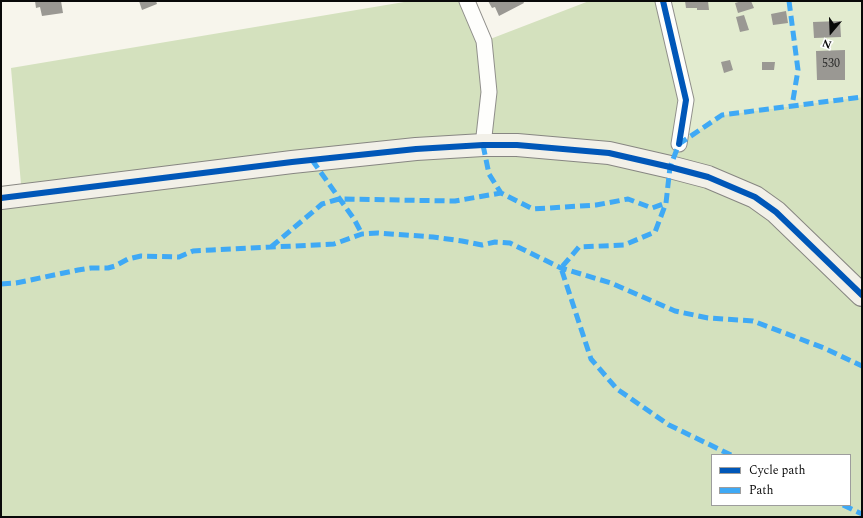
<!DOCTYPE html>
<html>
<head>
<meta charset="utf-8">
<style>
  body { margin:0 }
  #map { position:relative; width:863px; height:518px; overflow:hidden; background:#f7f5ec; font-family:Spectral,serif }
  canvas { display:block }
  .frame { position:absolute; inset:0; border:2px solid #090909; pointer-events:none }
  .legend { position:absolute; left:711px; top:454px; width:140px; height:52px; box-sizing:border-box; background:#fff; border:1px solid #9d9d9d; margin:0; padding:5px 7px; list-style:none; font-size:12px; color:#090909 }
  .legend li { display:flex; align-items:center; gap:8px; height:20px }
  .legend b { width:20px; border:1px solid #9d9d9d }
  .north { position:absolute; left:811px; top:12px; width:40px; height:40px; -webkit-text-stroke:3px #fff; paint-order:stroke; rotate:199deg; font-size:11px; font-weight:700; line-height:16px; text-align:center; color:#090909 }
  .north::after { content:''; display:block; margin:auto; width:14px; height:18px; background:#090909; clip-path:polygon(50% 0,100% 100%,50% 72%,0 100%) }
</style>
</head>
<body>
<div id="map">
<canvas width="863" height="518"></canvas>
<div class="frame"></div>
<ul class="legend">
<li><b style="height:5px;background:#0057b8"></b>Cycle path</li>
<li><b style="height:5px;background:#3fa9f5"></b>Path</li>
</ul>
<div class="north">N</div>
</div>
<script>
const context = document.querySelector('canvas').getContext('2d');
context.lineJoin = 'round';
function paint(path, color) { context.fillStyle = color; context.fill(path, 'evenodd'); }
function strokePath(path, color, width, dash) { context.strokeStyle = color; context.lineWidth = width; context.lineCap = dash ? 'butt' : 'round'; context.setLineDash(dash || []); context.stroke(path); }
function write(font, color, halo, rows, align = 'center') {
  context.font = font + ' Spectral,serif'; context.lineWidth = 4; context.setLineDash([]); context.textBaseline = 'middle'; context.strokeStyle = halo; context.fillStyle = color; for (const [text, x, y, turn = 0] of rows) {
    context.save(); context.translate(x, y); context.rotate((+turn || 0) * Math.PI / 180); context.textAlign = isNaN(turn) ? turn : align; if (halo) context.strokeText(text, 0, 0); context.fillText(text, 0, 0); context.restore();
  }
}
paint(new Path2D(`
  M663,1H862V97L722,115L679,144Z`), '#e2ebcf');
paint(new Path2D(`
  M410,1H467L485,41L589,1H663L686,100L679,143L722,115L862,97V517H1V199L22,196L11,68ZM712,455H850V505H712Z`), '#d4e1be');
paint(new Path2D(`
  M35,1H61L63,13L42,16L40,7L36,8Z
  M139,1H156L157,4L142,10Z
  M488,1H523L524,3L499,16L495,7L492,8Z
  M685,1H708L709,10H697V8H686Z
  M742,1H751L754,8L738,13L735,3Z
  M786,11L788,23L773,25L771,14Z
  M744,15L749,30L740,32L736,17Z
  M840,21L841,37L814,38L813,22Z
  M845,50V80H817L816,51Z
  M730,60L733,70L724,73L721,62Z
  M762,62H775L774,70H762Z`), '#9a9893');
const street = new Path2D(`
  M467,1L484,41L489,92L483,145
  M663,1L686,100L679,144`);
const secondary = new Path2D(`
  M1,198L292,162L416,149L483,145H517L609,153L670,167L708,177L755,197L776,212L862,295`);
strokePath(street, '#908f8b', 17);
strokePath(secondary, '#878682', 24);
strokePath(street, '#fefefc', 15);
strokePath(secondary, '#f2f0e8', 22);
strokePath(new Path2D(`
  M789,1L798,70L792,106
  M483,145L489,174L501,193
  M312,160L354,219L362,234
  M271,247L322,204L339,199L455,201L501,193L533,209L596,205L628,199L652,208L666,203
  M1,284L16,283L78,270L91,268H108L115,266L128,259L141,256L179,257L193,251L212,250L334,244L362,234L378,233L433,237L462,241L482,245L495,242L510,243L561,268L611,283L675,311L708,318L753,321L824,348L862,366
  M731,455L669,425L617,389L591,359L561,268L579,247L624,245L655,232L666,203L670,167L679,144L722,115L862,97
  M843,505L862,514`), '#3fa9f5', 5, [10, 5]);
strokePath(new Path2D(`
  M663,1L686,100L679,144
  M1,198L292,162L416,149L483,145H517L609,153L670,167L708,177L755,197L776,212L862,295`), '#0057b8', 6);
write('12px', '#2d2d2c', null, [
  ["530",831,65]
]);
</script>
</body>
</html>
